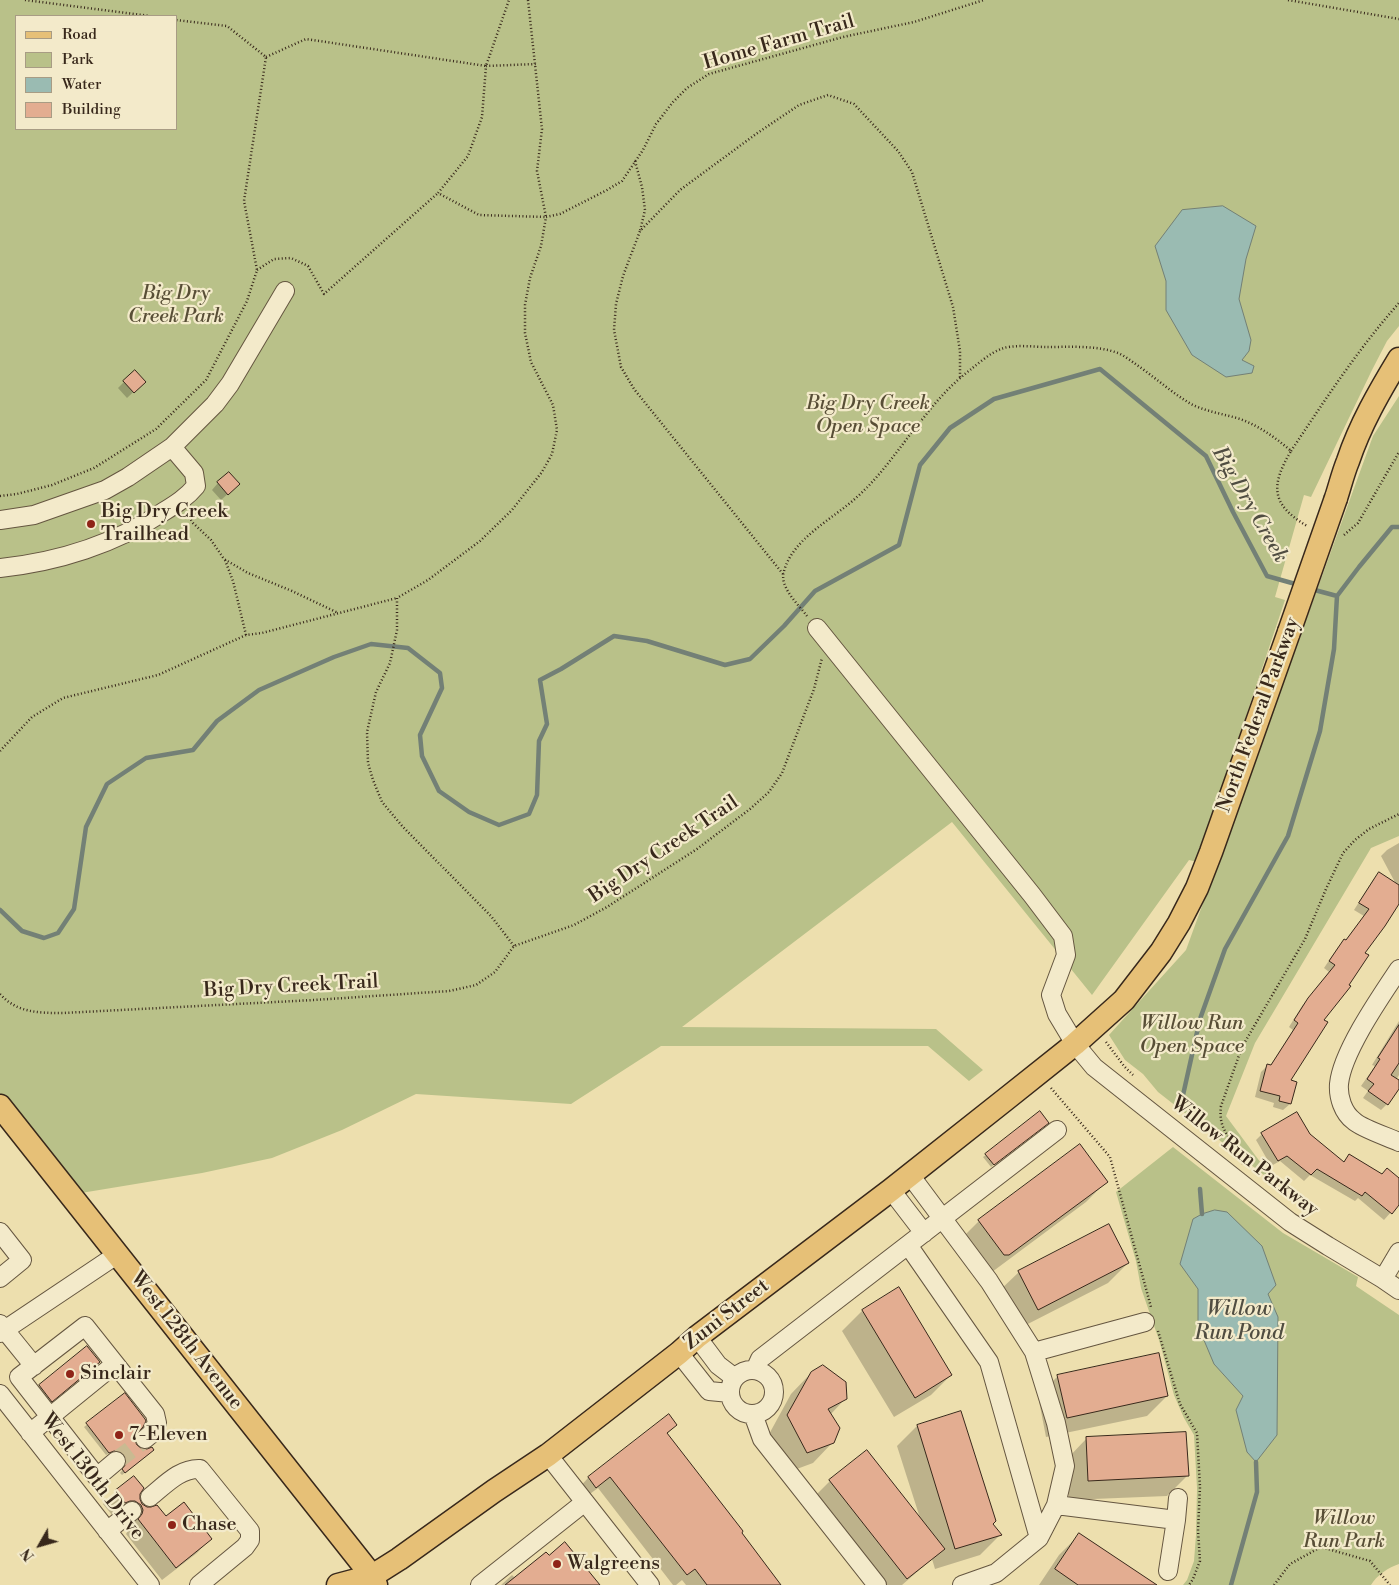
<!DOCTYPE html>
<html>
<head>
<meta charset="utf-8">
<style>
  body { margin:0 }
  #map { position:relative; width:1399px; height:1585px; overflow:hidden; background:#eddfae; font-family:"Libre Bodoni",serif }
  canvas { display:block }
  .legend { position:absolute; left:15px; top:15px; width:162px; height:115px; box-sizing:border-box; background:#f3eaca; border:1px solid #a89c84; margin:0; padding:6px 9px; list-style:none; font-size:15px; color:#38281b }
  .legend li { display:flex; align-items:center; gap:10px; height:25px }
  .legend b { width:25px; border:1px solid #a89c84 }
  .north { position:absolute; left:15px; top:1520px; width:50px; height:50px; -webkit-text-stroke:4px #f3eaca; paint-order:stroke; rotate:232deg; font-size:14px; font-weight:700; line-height:20px; text-align:center; color:#38281b }
  .north::after { content:''; display:block; margin:auto; width:18px; height:22px; background:#38281b; clip-path:polygon(50% 0,100% 100%,50% 72%,0 100%) }
</style>
</head>
<body>
<div id="map">
<canvas width="1399" height="1585"></canvas>
<ul class="legend">
<li><b style="height:6px;background:#e6c077"></b>Road</li>
<li><b style="height:14px;background:#b9c189"></b>Park</li>
<li><b style="height:14px;background:#9abbb2"></b>Water</li>
<li><b style="height:14px;background:#e3ad91"></b>Building</li>
</ul>
<div class="north">N</div>
</div>
<script>
const context = document.querySelector('canvas').getContext('2d');
context.lineJoin = 'round';
function paint(path, color) { context.fillStyle = color; context.fill(path, 'evenodd'); }
function strokePath(path, color, width, dash) { context.strokeStyle = color; context.lineWidth = width; context.lineCap = dash ? 'butt' : 'round'; context.setLineDash(dash || []); context.stroke(path); }
function write(font, color, halo, rows, align = 'center') {
  context.font = font + ' "Libre Bodoni",serif'; context.lineWidth = 4.5; context.setLineDash([]); context.textBaseline = 'middle'; context.strokeStyle = halo; context.fillStyle = color; for (const [text, x, y, turn = 0] of rows) {
    context.save(); context.translate(x, y); context.rotate((+turn || 0) * Math.PI / 180); context.textAlign = isNaN(turn) ? turn : align; if (halo) context.strokeText(text, 0, 0); context.fillText(text, 0, 0); context.restore();
  }
}
paint(new Path2D(`
  M0,0H1399V326L1387,341L1372,370L1311,497L1304,495L1275,597L1285,600L1197,862L1189,860L1092,995L952,822L682,1027L936,1029L983,1070L969,1081L928,1046H661L571,1104L416,1094L342,1130L272,1158L202,1173L69,1195L0,1099ZM16,16H176V129H16Z
  M1399,396V836L1371,848L1255,1043L1226,1116L1278,1186L1158,1092L1143,1074L1125,1060L1109,1035L1186,950L1373,436Z
  M1173,1147L1283,1233L1358,1277L1356,1286L1399,1315V1564C1389,1567 1376,1576 1371,1585H1183L1187,1580L1194,1561L1196,1535L1197,1488L1194,1435L1184,1418L1174,1395L1159,1340L1141,1288L1136,1261L1116,1192Z`), '#b9c189');
const water = new Path2D(`
  M1223,206L1256,226L1246,259L1239,299L1251,340L1249,351L1242,360L1254,366L1252,373L1226,377L1192,355L1166,310V281L1155,246L1182,210Z
  M1215,1210L1227,1212L1262,1246L1276,1285L1268,1294L1278,1317L1277,1435L1256,1462L1247,1452L1236,1410L1243,1396L1214,1364L1198,1326V1289L1180,1264L1193,1219L1202,1214Z`);
paint(water, '#9abbb2');
strokePath(water, '#738076', 1);
paint(new Path2D(`
  M135,371L144,382L127,398L118,388Z
  M218,483L232,490L221,500L212,490Z
  M1399,843V902L1363,953L1323,1020L1289,1081L1295,1083L1290,1104L1283,1110L1273,1107L1274,1103L1255,1097L1261,1072L1268,1065L1270,1066L1293,1030L1289,1027L1302,1006L1329,972L1324,968L1338,947L1345,941L1364,916L1354,910L1373,880L1379,874L1397,886L1381,856L1387,850Z
  M1399,1021V1075L1396,1080L1399,1081V1087L1387,1104L1381,1110L1363,1098L1368,1091L1361,1086L1375,1066L1372,1065Z
  M1045,1125L991,1167L983,1157L986,1155Z
  M1262,1134L1309,1135L1343,1162L1349,1156L1381,1175L1399,1180V1203L1384,1220L1358,1198L1355,1201L1310,1175L1304,1181L1280,1161L1271,1166L1256,1140Z
  M1106,1182L1086,1202L988,1275L959,1241L979,1221Z
  M1128,1263L1108,1283L1018,1329L998,1292L1019,1272Z
  M899,1289L951,1375L931,1395L894,1417L842,1331L862,1311Z
  M87,1347L99,1362L89,1372L41,1411L30,1396L40,1386Z
  M811,1373L845,1399L830,1415L833,1442L813,1463L786,1473L768,1436L791,1394Z
  M1058,1376L1167,1396L1147,1416L1046,1437L1038,1396Z
  M125,1395L136,1446L150,1453L122,1475L120,1473L124,1468V1463L116,1453H110L106,1455L84,1427Z
  M669,1416L676,1425L667,1434L779,1585H686L682,1580L676,1585H673L598,1488L583,1499L577,1490L588,1478Z
  M917,1426L1000,1535L980,1555L935,1569L932,1559L902,1585H876L810,1501L830,1481L920,1518L897,1446Z
  M1087,1438L1187,1476L1167,1496L1069,1500L1067,1459Z
  M134,1478L141,1504L165,1518L210,1539L197,1553L162,1580L126,1534L129,1529L130,1524L115,1514L112,1515L103,1504L117,1491Z
  M1079,1535L1155,1585H1039L1059,1555Z
  M512,1575L515,1578L598,1585H501Z`), '#0003');
strokePath(new Path2D(`
  M1311,589L1337,596L1359,567L1392,527H1399
  M0,910L22,931L44,938L58,933L74,909L86,827L107,784L146,758L193,750L217,721L259,690L334,657L371,644L408,648L440,673L442,688L420,735L422,756L439,791L469,812L499,825L529,814L537,795L539,741L547,724L540,680L561,669L614,636L647,641L725,665L750,659L784,626L815,591L899,545L920,465L950,428L994,399L1100,369L1206,456L1233,512L1267,576L1299,585
  M1181,1104L1200,1019L1225,949L1288,836L1320,731L1334,649L1337,596
  M1200,1189L1202,1214
  M1231,1585L1257,1492L1256,1462`), '#738076', 4.5);
const building = new Path2D(`
  M135,370L146,382L134,393L123,381Z
  M229,472L240,484L228,495L217,482Z
  M1379,872L1399,885V904L1385,926L1365,953L1369,955L1349,985L1351,986L1324,1020L1328,1022L1291,1080L1297,1082L1291,1104L1279,1101L1280,1096L1260,1091L1267,1064L1271,1065L1298,1023L1294,1020L1308,998L1335,965L1329,961L1344,939L1346,940L1369,909L1359,903Z
  M1399,1025V1063L1391,1075L1399,1080V1089L1388,1105L1368,1091L1374,1084L1367,1079L1380,1059L1378,1058Z
  M1040,1111L1049,1123L994,1165L985,1154Z
  M1297,1112L1310,1134L1344,1162L1349,1154L1382,1174L1387,1168L1399,1178V1205L1392,1214L1365,1192L1362,1196L1317,1169L1311,1175L1287,1156L1278,1161L1261,1133Z
  M1080,1144L1108,1182L1009,1255H1004L978,1220Z
  M1109,1224L1129,1263L1038,1310L1018,1271Z
  M899,1287L952,1375L915,1398L862,1310Z
  M87,1346L100,1362L52,1402L39,1385Z
  M1159,1353L1168,1396L1067,1418L1057,1375Z
  M823,1365L846,1382L847,1399L828,1409L840,1428L834,1443L807,1453L787,1415L811,1372Z
  M125,1393L145,1419L146,1421L143,1427L135,1436V1441L137,1445L142,1449H147L152,1447L154,1450L125,1473L122,1469L126,1464V1460L124,1455L119,1451H114L109,1453L86,1423Z
  M961,1411L996,1521L993,1524L1002,1535L955,1549L917,1425Z
  M669,1414L677,1425L667,1433L743,1531L742,1533L781,1585H707L695,1569L687,1575L610,1477L596,1488L588,1477Z
  M1186,1432L1189,1476L1088,1481L1086,1437Z
  M867,1450L945,1549L907,1579L829,1480Z
  M134,1476L144,1488L140,1494V1499L142,1504L147,1507H151L157,1505L166,1516L184,1502L212,1539L176,1568L138,1519L142,1514L143,1510L141,1505L135,1501H130L125,1503L116,1490Z
  M1079,1533L1157,1585H1078L1055,1569Z
  M565,1542L600,1585H505L546,1552L549,1555Z`);
paint(building, '#e3ad91');
strokePath(building, '#38281b', 1);
strokePath(new Path2D(`
  M116,1461L145,1439`), '#c9ba91', 18, [18, 9]);
const minor = new Path2D(`
  M0,520L34,515L105,490L128,477L172,447L215,404L230,384L285,291
  M0,568C57,562 115,544 163,512C176,504 187,497 196,486L194,473L172,447
  M817,628L1032,895L1063,936L1066,955L1051,995L1057,1014L1075,1044L1094,1067L1290,1222L1328,1246L1383,1279L1399,1290
  M1399,969C1381,996 1342,1052 1339,1084C1338,1097 1343,1113 1354,1121C1361,1128 1388,1137 1399,1142
  M910,1175L989,1281L1034,1352L1056,1423L1065,1466L1056,1505L1039,1538L996,1573L962,1585
  M891,1190L924,1233
  M0,1232L22,1260L0,1278
  M908,1245L989,1362L1039,1538
  M1383,1279L1399,1252
  M0,1324L34,1366
  M0,1333L118,1254
  M697,1337L718,1365L735,1378
  M1034,1352L1145,1322
  M679,1353L709,1391L730,1393
  M755,1370L760,1359L1057,1130
  M730 1392a22 22 0 1 1 44 0a22 22 0 1 1-44 0Z
  M0,1394L150,1585
  M753,1414L762,1439L877,1585
  M30,1433L115,1364
  M548,1455L650,1585
  M116,1461L97,1477L19,1377L85,1326L155,1414L157,1423L151,1434L145,1439
  M150,1497C165,1485 180,1468 200,1469L250,1531V1540L245,1547L199,1585
  M1056,1505L1176,1520L1168,1571
  M1176,1520L1178,1498
  M107,1531L132,1511
  M480,1585L585,1502`);
const major = new Path2D(`
  M1336,498C1340,486 1343,473 1348,461C1360,425 1379,392 1399,359
  M0,1106L372,1576L376,1585
  M338,1585L372,1576L399,1559L494,1491L548,1455L679,1353L697,1337L891,1190L1006,1099L1075,1044L1124,1000L1161,952L1179,923L1197,888L1211,852L1289,632`);
strokePath(minor, '#655640', 20);
strokePath(major, '#38281b', 25);
strokePath(new Path2D(`
  M25,0L150,16
  M528,0L542,129L537,171L546,217L479,215L438,193L468,156L482,117L486,66L536,64
  M1288,0L1399,19
  M266,57L306,39L486,66L509,0
  M635,161L642,187L645,210L640,231
  M257,270L274,259L291,258L308,266L324,294L438,193
  M1291,451C1325,400 1358,349 1399,303
  M0,496L17,494L52,485L94,468L156,429L206,380L247,301L257,270L244,201L266,57L227,26L176,20
  M187,514L193,523L211,540L224,559L248,573L292,591L338,613
  M1344,535L1358,523L1399,452
  M225,560L233,581L246,635
  M783,574L634,389L621,367L614,330L616,304L623,276L640,231L680,190L756,134L799,105L828,95L854,104L898,151L912,172L953,307L960,351V378
  M807,616C798,604 779,587 784,571C793,538 833,519 857,497C884,473 902,443 925,416C938,399 953,383 970,370C979,363 990,353 1001,349C1013,344 1034,347 1047,347C1069,347 1096,345 1118,353C1125,356 1131,361 1137,365C1156,378 1173,394 1193,405C1208,412 1224,414 1240,419C1259,426 1275,437 1291,451C1271,485 1270,504 1307,526
  M0,751L32,717L63,698L158,675L246,635L262,633L397,598
  M514,946L491,916L403,827L382,802L373,780L368,763L367,732L376,692L390,663L397,630V598L428,580L480,541L512,510L542,472L552,454L557,430L553,405L531,362L525,333V305L530,278L541,246L546,217L560,214L607,190L622,181L643,150L656,124L673,102L687,88L709,74L843,37L914,22L984,0
  M0,994C17,1013 39,1013 63,1013L314,1000L449,991L476,985L495,972L514,946L574,925L607,907L697,849L750,809L769,792L782,773L814,689L822,658
  M1106,1042L1124,1066L1133,1075
  M1051,1088L1110,1157L1151,1307
  M1242,1163L1244,1164V1156C1230,1138 1218,1130 1221,1106L1242,1047L1305,939L1326,889L1343,853L1355,840L1369,829L1399,814
  M1158,1331L1180,1404L1197,1433L1200,1487L1198,1531L1200,1561L1193,1579L1189,1585
  M1274,1585L1290,1564L1321,1547L1370,1561L1390,1585`), '#38281b', 2.5, [1, 2.5]);
strokePath(minor, '#f3eaca', 18);
strokePath(major, '#e6c077', 22);
const majorBridge = new Path2D(`
  M1289,632L1336,498`);
strokePath(majorBridge, '#38281b', 25, []);
strokePath(majorBridge, '#e6c077', 22);
for (const [x, y, r, color] of [
  [91,524,5,"#8f2418"],
  [70,1374,5,"#8f2418"],
  [119,1435,5,"#8f2418"],
  [172,1525,5,"#8f2418"],
  [557,1564,5,"#8f2418"]
]) { const dot = new Path2D(); dot.arc(x, y, r, 0, 2 * Math.PI); context.fillStyle = color; context.fill(dot); strokePath(dot, '#f3eaca', 2); }
write('20px', '#38281b', '#f3eaca', [
  ["Home Farm Trail",779,43,-16],
  ["North Federal Parkway",1259,715,-70],
  ["Big Dry Creek Trail",664,850,-34],
  ["Big Dry Creek Trail",291,987,-3],
  ["Willow Run Parkway",1244,1157,38],
  ["Zuni Street",727,1315,-38],
  ["West 128th Avenue",186,1341,52],
  ["West 130th Drive",92,1477,52]
]);
write('italic 20px', '#584e36', '#f3eaca', [
  ["Big Dry",176,294],
  ["Creek Park",176,317],
  ["Big Dry Creek",868,404],
  ["Open Space",868,427],
  ["Willow Run",1192,1024],
  ["Open Space",1192,1047],
  ["Willow",1344,1519],
  ["Run Park",1344,1542]
]);
write('20px', '#38281b', '#f3eaca', [
  ["Big Dry Creek",101,512],
  ["Trailhead",101,535],
  ["Sinclair",80,1374],
  ["7-Eleven",129,1435],
  ["Chase",182,1525],
  ["Walgreens",567,1564]
], 'left');
write('italic 21px', '#504d41', '#f3eaca', [
  ["Big Dry Creek",1249,505,60],
  ["Willow",1239,1310],
  ["Run Pond",1239,1334]
]);
</script>
</body>
</html>
